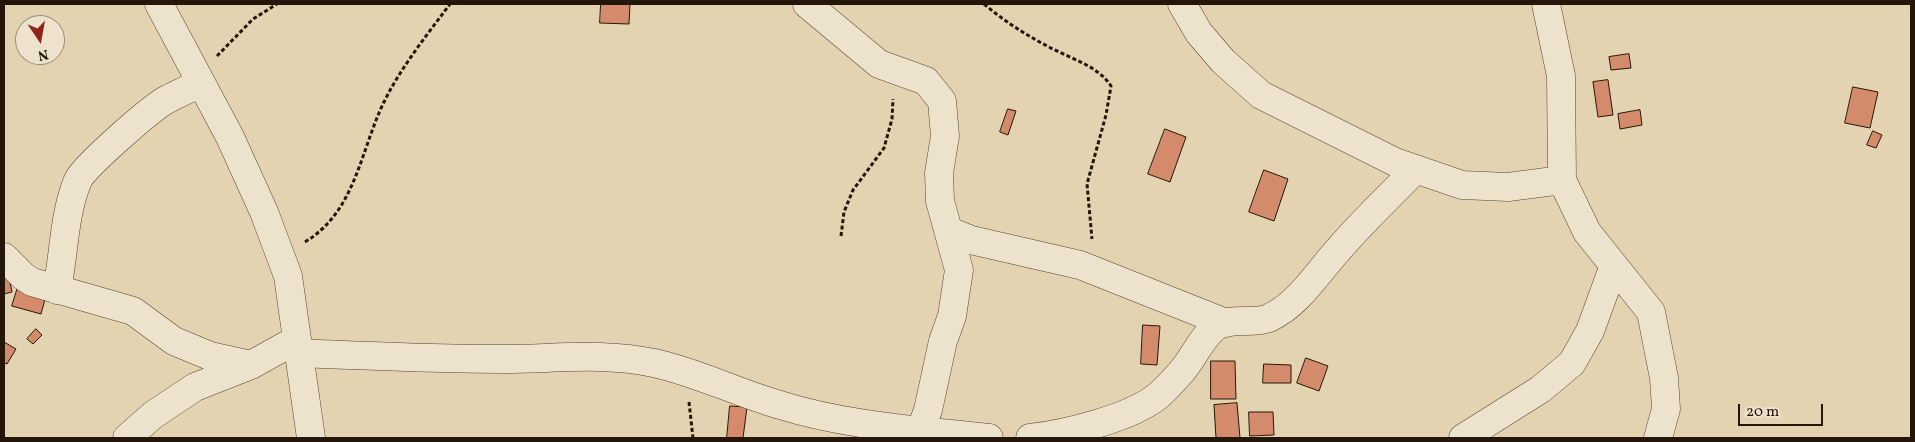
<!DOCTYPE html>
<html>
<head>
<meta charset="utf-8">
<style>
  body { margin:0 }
  #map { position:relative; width:1915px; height:442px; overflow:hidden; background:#e3d3b0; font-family:Vollkorn,serif }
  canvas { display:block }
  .frame { position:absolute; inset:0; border:5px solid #241608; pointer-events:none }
  .north { position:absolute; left:15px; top:15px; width:50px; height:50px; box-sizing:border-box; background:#ede2cc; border:1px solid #9d907e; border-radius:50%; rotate:168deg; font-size:14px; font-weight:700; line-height:20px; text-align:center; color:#241608 }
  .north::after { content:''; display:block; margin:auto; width:18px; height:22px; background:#8f2418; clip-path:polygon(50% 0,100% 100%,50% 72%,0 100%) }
  .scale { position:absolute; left:1738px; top:404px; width:85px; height:22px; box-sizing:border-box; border:2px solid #241608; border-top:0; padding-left:6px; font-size:15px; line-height:18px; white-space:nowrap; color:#241608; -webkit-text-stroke:4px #ede2cc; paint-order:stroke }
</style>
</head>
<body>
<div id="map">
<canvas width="1915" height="442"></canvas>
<div class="frame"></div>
<div class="north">N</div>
<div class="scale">20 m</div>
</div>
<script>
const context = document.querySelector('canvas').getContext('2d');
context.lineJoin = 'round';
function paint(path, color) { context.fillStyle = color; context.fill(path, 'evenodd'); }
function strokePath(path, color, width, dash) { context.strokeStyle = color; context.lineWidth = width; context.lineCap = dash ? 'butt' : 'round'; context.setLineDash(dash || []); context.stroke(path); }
const building = new Path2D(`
  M601,4H630L629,24L600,23Z
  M1629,54L1631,68L1611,70L1609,57Z
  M1608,80L1613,115L1598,117L1593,82Z
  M1853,87L1878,92L1870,128L1845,123Z
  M1008,109L1016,111L1008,135L1000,132Z
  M1640,110L1642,125L1620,129L1618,114Z
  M1165,129L1186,137L1170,182L1148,174Z
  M1873,131L1882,135L1876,148L1867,145Z
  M1264,170L1288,179L1274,221L1249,212Z
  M9,277L12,292L4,294V278Z
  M19,284L47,292L41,314L12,306Z
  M1143,325L1160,326L1157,365L1141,364Z
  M36,329L42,335L33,344L27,339Z
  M4,342L16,349L7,364L4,363Z
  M1306,358L1328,366L1319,391L1297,383Z
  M1211,361H1235L1236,399H1211Z
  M1264,364L1291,365V383H1263Z
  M1237,403L1240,438H1216L1214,405Z
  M730,406L747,407L743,438H727Z
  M1249,412H1273L1274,435L1250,436Z`);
paint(building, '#d48b6c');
strokePath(building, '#241608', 1);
const minor = new Path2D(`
  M159,4L230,137L264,212L288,276L311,438
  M807,4L879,64L926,81L942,101L945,136L939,173L940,201L959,270L952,316L943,341L928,410L920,432
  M1182,4L1199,33L1223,61L1261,95L1395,162L1462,185L1508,187L1562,180
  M1546,4L1561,76L1562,180L1587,232L1651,312L1664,378L1666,409L1658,438
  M949,231L971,240L1080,265L1226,323
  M4,257L23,276L32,282L133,311L174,341L210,356L251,365
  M57,290C64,254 64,213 78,180C85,166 150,109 166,100C177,94 189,90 199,82
  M298,353C367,356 435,359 503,359C554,359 603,352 654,363C696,372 738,393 780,405C847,426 919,430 989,438
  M127,438L153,415L195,387L251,365L296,340
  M1030,438C1065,434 1132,418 1159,395C1167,388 1175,379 1182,371C1194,357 1200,340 1214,328C1228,316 1253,325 1269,318C1299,304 1318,272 1339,249C1363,221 1390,196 1416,169
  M1463,438L1541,389L1572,363L1590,331L1613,268`);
strokePath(minor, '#544532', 29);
strokePath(new Path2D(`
  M984,4C1004,21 1026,35 1049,47C1071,59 1097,65 1111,86L1106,115L1087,184L1092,239
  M217,56L253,19L277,4
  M841,236L844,212L853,190L884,148L892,119L893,99
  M305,242C356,211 360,151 384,102C401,67 427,35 450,4
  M689,402L693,438`), '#241608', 3, [4, 2.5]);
strokePath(minor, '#ede2cc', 28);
</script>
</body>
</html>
